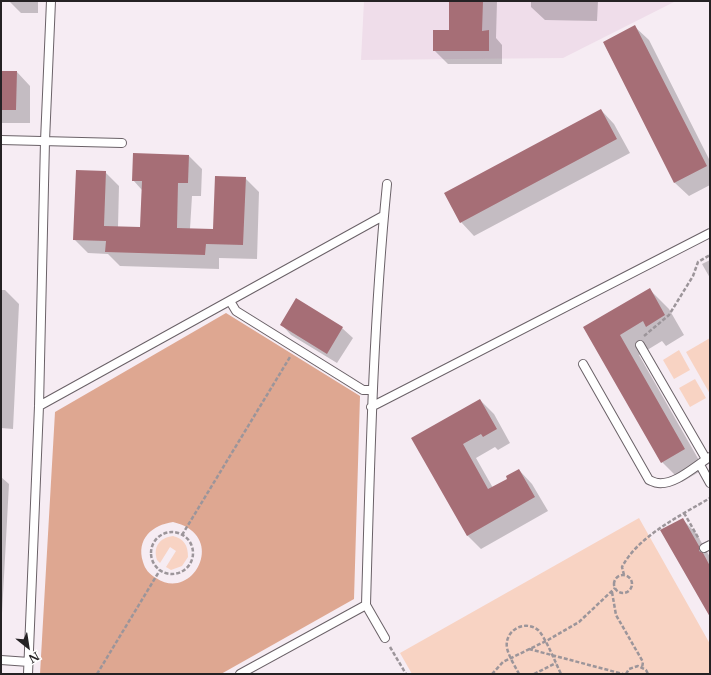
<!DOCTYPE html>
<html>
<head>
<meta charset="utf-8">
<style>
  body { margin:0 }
  #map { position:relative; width:711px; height:675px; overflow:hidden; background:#f6ecf3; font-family:"Libre Baskerville",serif }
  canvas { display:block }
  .frame { position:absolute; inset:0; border:2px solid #252224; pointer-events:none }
  .north { position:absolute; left:8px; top:627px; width:40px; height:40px; -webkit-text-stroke:3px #fff; paint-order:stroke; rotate:150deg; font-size:11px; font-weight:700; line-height:16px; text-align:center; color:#252224 }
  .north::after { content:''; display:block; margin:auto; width:14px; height:18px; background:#252224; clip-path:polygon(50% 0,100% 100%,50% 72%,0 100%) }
</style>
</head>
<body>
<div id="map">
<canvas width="711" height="675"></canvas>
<div class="frame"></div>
<div class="north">N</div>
</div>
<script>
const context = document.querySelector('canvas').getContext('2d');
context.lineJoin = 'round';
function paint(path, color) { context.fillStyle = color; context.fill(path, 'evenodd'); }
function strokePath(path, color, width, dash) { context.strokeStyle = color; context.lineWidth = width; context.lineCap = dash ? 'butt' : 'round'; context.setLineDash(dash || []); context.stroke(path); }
paint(new Path2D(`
  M364,1H676L563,58L361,60Z`), '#efddea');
paint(new Path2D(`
  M710,338V394L686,352Z
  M679,350L690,370L674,379L663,360Z
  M695,379L706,398L690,407L679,388Z
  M639,518L710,644V674H412L400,653Z
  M173,536C184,539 188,545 188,557L182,566L171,570L166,567L176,551L170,547L160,563L157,560C153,547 159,538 173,536Z`), '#f8d3c3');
paint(new Path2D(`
  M226,313L360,396L354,599L221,674H40L55,412ZM173,522C229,535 193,603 156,578C149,574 145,569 143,562C136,539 152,525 173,522Z`), '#dea791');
paint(new Path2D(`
  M9,1H38V13H21Z
  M450,1H497L496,38L502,45V64H448L434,50L450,31Z
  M531,1H598L597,21L545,20L531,7Z
  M635,27L649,40L710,161V185L689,196L675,183L604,43Z
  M1,72H17L30,86V123H1Z
  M601,110L614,124L630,153L474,236L461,222Z
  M189,156L202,169L201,196H192L190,229L214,230L245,178L259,192L257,259L219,258V269L120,266L108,254L88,253L74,239L105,172L119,186L118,227L141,228L142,190L133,180Z
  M710,260V278L702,264Z
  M1,290H5L19,304L13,429L1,428Z
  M650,290L669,309L684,335L666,346L662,341L639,355L704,469L682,482L662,462L585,327Z
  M297,300L342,328L353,338L337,363L291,335L281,324Z
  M480,400L494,414L510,443L498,450L495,447L476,458L493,488L509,479L519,470L532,484L548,511L481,549L467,535L413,438Z
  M1,477L9,484L1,632Z
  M682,519L696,533L710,557V615Z`), '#0003');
paint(new Path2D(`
  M449,1H483L482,31L489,30V51H433V30H449Z
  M635,25L707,166L674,183L603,42Z
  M1,71H17L16,110H1Z
  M601,109L617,139L460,223L444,193Z
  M133,153L189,155L188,183H178L177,228L213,229L215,176L246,177L243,245L206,244L205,255L105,252L106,241L73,240L76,170L106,171L104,226L140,227L142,181H132Z
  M650,288L665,315L646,327L643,321L620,335L685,449L661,463L583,327Z
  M296,298L343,327L327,354L280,325Z
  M480,399L497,429L483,437L481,434L463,444L488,489L507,479L506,476L519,469L535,497L467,536L411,438Z
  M683,518L699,546V551L703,553L710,566V617L660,530Z`), '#a66e76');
const lane = new Path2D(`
  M1,140L122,143
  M230,301L236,311L363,390H372
  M640,345L706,459
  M583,364L649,480C652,481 655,483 658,483C676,485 696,465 710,457
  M39,406L383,216
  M371,407L710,233
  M700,465L710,483
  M704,548L710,545
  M366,605L385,638
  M1,660L29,662
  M28,674L39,406L45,141L51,1
  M240,674L366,605C370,464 373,324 387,184`);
strokePath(lane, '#6a6167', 10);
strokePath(new Path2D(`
  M644,336L669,315L693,276L698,262L710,255
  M684,513L699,539
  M151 553a21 21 0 1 1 42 0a21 21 0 1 1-42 0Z
  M182,535L290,357
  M624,575L622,567C638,536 680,516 710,498
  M614 584a9 9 0 1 1 18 0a9 9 0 1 1-18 0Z
  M612,592L616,615L643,662L642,668
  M390,647L406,674
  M529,649L623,674
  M97,674L160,570
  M492,674L503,662L548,640L579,622L615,588
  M519,674C515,666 509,657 507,648C504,631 524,619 538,630C545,636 556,664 561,674
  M534,674L556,663
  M626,674L629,669L638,666L646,670L648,674`), '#9c959a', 2.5, [4, 2]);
strokePath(lane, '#fff', 8);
</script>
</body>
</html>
